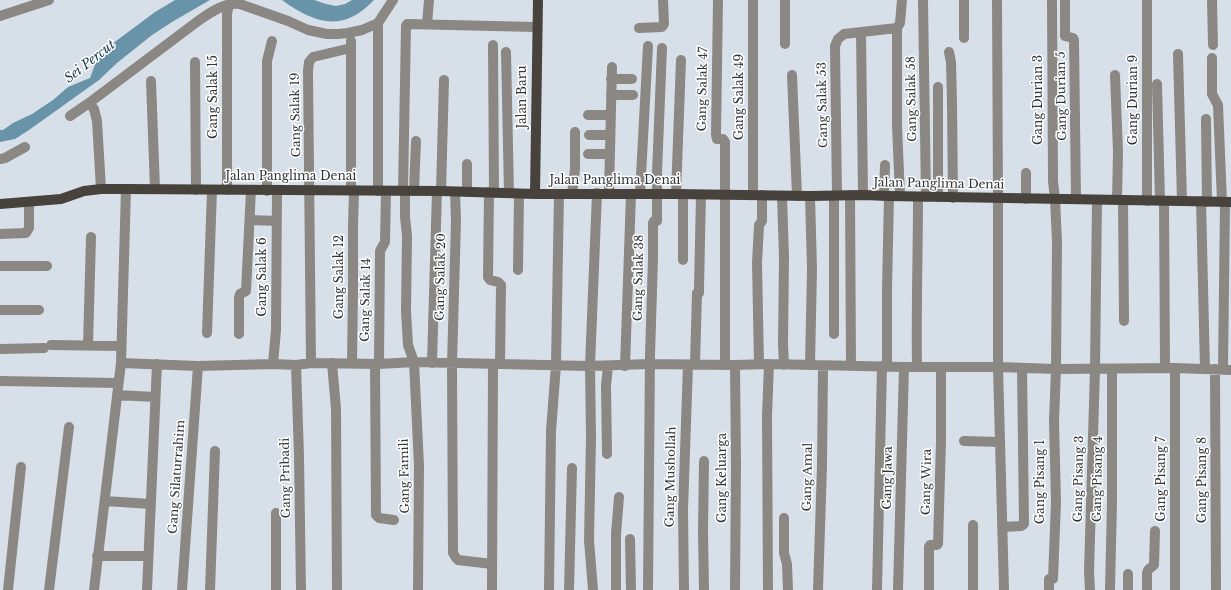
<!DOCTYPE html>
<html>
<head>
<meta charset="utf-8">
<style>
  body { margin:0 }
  canvas { display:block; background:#d7e0e9 }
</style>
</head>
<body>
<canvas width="1231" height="590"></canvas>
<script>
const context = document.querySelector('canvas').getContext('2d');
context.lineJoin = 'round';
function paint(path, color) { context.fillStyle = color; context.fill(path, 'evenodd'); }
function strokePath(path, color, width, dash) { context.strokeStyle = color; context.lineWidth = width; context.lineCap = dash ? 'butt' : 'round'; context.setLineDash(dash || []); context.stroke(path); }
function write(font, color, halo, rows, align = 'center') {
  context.font = font + ' "Libre Baskerville",serif'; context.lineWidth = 3; context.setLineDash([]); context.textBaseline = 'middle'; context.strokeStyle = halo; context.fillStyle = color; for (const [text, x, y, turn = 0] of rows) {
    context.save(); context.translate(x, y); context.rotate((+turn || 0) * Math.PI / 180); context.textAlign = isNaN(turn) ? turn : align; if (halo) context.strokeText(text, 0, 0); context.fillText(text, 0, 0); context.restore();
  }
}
paint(new Path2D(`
  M175,0H210L172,22L152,35L117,63L99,80L29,130L15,139L0,142V130H3L13,123L32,114L53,100L68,87L90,78L96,62L108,47L155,12Z
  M282,0H314L326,4L336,6L345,4L352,0H374C343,33 315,24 282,0Z`), '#6893a8');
strokePath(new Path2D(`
  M718,0L716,135L717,139H723L725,142V365
  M785,0V44
  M923,0L926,197
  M964,0V38
  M997,0L998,198V367L1004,590
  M1065,0V36L1073,38L1074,40L1076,199
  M1212,0L1213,45
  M0,16L49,0
  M427,24L429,0
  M639,28L662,27L664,24L663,0
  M897,28V126L900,196
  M861,32L863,195
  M351,41V191
  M493,45L494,193
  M506,52L509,193
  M949,52L951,62L952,103L953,198
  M1178,54L1182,201
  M1212,58V94L1218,105L1222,202
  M195,62L196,190
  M792,75L797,196
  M1115,75L1118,152L1117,200
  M611,79H632
  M151,81L155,189
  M1157,84L1160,201
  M611,95H633
  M89,103L94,109L97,121L101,189
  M588,115H611
  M70,116L89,103L198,21C211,12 225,2 240,4L288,21L308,30L327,34H338L348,33L362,30L378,23L393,0
  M1206,119L1207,202
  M589,135H610
  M588,154H610
  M0,159L5,158L25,147
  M467,164V192
  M1026,173V199
  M227,190V14L229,4
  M267,191V61L272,41
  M378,191V23
  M403,191L406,26L407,24L536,27
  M405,191V217L407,236L406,311L408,345L414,362L419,466L418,590
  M414,191L416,141
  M441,191L444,80
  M455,192L456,221L452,364L453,553L456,558L458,560L492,564
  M489,192L488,277L490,280L498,282L501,285L500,364
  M609,193L612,67
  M572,194L575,169V132
  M640,194L648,46
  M676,194L681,60
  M683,194V260
  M753,195V0
  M850,195L851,366
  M782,196L784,257L783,344L784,365
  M834,196V334
  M837,196L835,46L838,39L844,34L897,28L900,23L902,0
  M884,196L885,165
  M938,197V87
  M1123,200L1124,321
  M1147,201V0
  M1164,201L1165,368
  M1201,201L1205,369
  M250,220L277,221
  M0,234L26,233L29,228V202
  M0,266H47
  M518,270L519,194
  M0,310H39
  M207,333L212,190
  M239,334V298L240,294L246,291L251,190
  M51,345L121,346
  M88,345L91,237
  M0,349L44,348
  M121,363L198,366L273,364L296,365L311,363L379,364L414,362L588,366L650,364L735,365L769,364L904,367H998L1056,369L1175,368L1231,370
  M311,363L308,71L309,62L313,57L351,48
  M332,363L336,409L337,590
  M352,363L353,290V226L354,191
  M432,363L437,191
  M273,364L276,330L277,191
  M375,364C375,414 376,464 376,515L379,518L394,520
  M379,364L380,251L385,242L386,191
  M695,364L697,293H699V288L701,195
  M759,364L757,263L759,225L762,221V195
  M296,365L299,456L301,590
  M735,365L736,464L735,590
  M810,365L812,269L810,196
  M625,366L631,194
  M887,366V290L889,196
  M917,367C916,310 918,254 918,197
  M1175,368V590
  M1215,369L1216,590
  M1223,369L1225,202
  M0,381L118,383
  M117,395L155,397
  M964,441L1000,442
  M607,454L606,386L608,366
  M105,501L151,504
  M276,513V590
  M784,518V553L787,564L788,590
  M1002,527L1021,526L1024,524L1022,368
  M630,539L631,590
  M97,556H148
  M1128,574V590
  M8,590L21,467
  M49,590L69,427
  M94,590L121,363L126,189
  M147,590L157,364
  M182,590L198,366
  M210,590L215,451
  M492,590L493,364
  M549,590L551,431L556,365L559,194
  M569,590L572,468
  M593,590L589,540L591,438L590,366L597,193
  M616,590V534L619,497
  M648,590L650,355L653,258V223L654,221H657V173L662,48
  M684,590L683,510L688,365
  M704,590L703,531L704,461
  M768,590L767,416L769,364
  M818,590L822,466L823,366
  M877,590L882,366
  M898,590L904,367
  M929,590V547L930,545H937L938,544L941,441V367
  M973,590V525
  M1049,590V579H1053L1056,502L1054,421L1056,369L1057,242L1055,199L1053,181L1052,0
  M1090,590L1089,571L1095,369L1097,200
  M1110,590L1112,502V369
  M1147,590V573L1148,570L1154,565L1155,531`), '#8b8884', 10);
strokePath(new Path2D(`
  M535,194L538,0
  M0,204L61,199L84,191L101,189H126L441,191L535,194H676L810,196L863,195L889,196L1182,201L1231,202`), '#48423c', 10);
write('12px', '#313538', '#fff', [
  ["Gang Salak 47",703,89,-89],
  ["Gang Durian 5",1062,96,-91],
  ["Gang Salak 15",214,97,-90],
  ["Jalan Baru",523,97,-90],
  ["Gang Salak 49",740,97,-90],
  ["Gang Salak 58",912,99,-91],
  ["Gang Durian 3",1039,100,-90],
  ["Gang Durian 9",1134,100,-90],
  ["Gang Salak 53",823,105,-91],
  ["Gang Salak 19",296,115,-91],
  ["Jalan Panglima Denai",291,177],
  ["Jalan Panglima Denai",615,181],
  ["Jalan Panglima Denai",939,184,1],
  ["Gang Salak 6",263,277,-90],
  ["Gang Salak 12",340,277,-90],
  ["Gang Salak 20",441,277,-89],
  ["Gang Salak 38",639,278,-89],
  ["Gang Salak 14",366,300,-89],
  ["Gang Famili",405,476,-91],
  ["Gang Silaturrahim",177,477,-86],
  ["Gang Mushollah",671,477,-89],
  ["Gang Amal",808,477,-89],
  ["Gang Pribadi",286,478,-91],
  ["Gang Keluarga",723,478,-90],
  ["Gang Jawa",888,478,-89],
  ["Gang Pisang 3",1079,479,-89],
  ["Gang Pisang 4",1098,479,-89],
  ["Gang Pisang 7",1162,479,-90],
  ["Gang Pisang 8",1203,480,-90],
  ["Gang Wira",927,482,-89],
  ["Gang Pisang 1",1041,482,-90]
]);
write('italic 13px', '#133a4b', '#fff', [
  ["Sei Percut",90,62,-38]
]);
</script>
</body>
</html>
